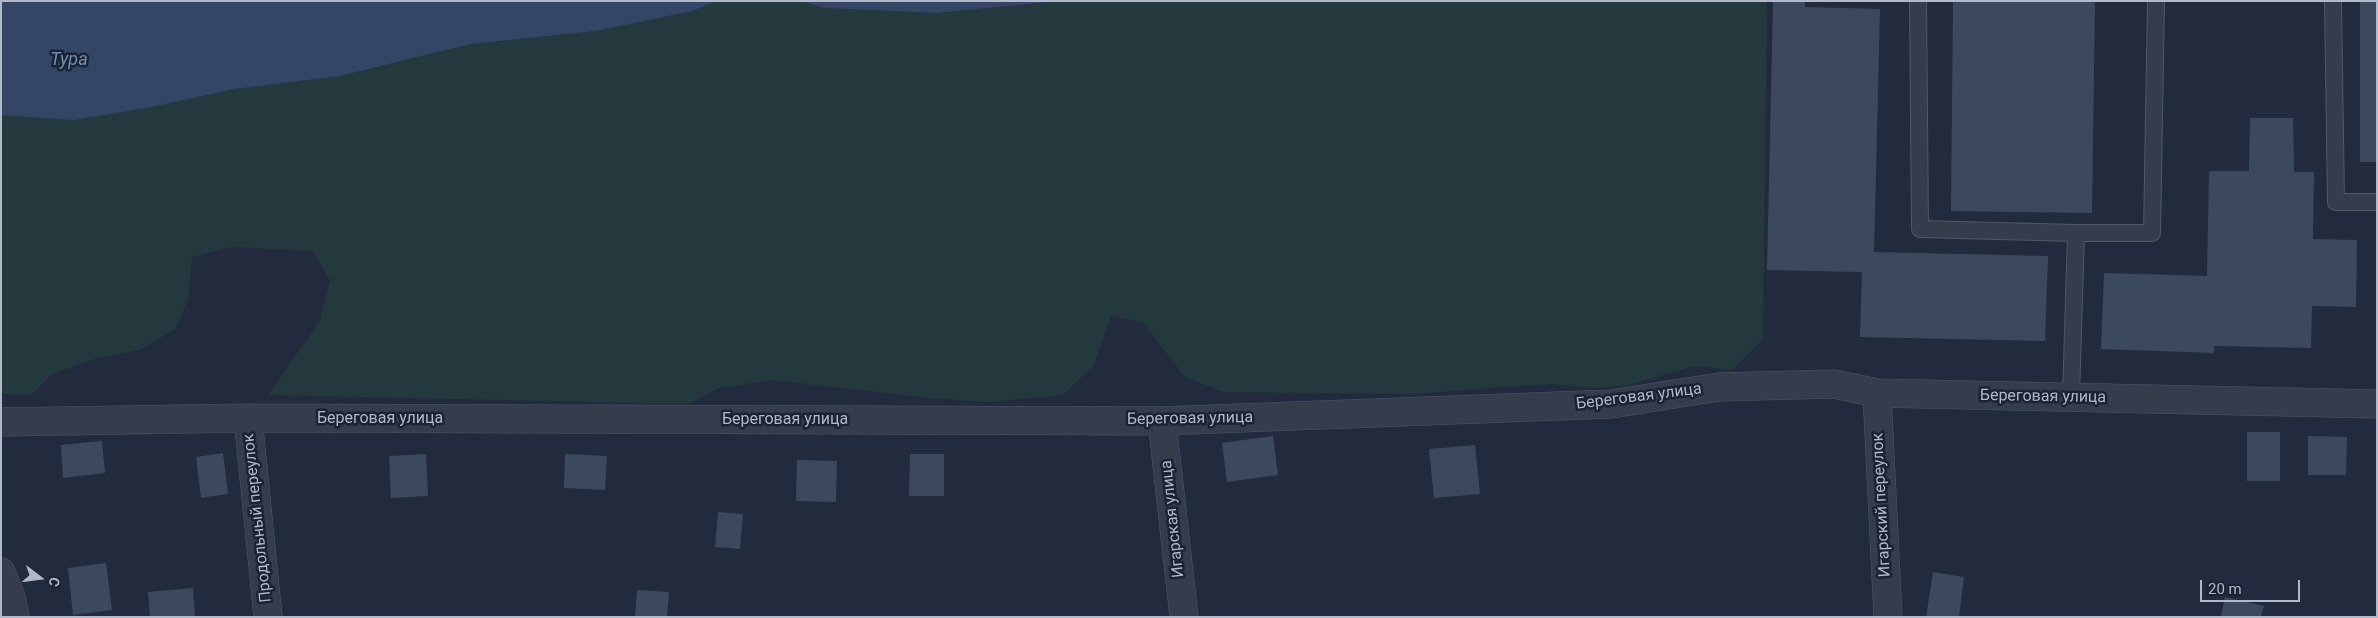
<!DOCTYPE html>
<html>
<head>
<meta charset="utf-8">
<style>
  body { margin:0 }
  #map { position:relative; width:2378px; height:618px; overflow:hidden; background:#212b3d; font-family:Roboto,sans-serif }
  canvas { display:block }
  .frame { position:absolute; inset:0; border:2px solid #b0b8c9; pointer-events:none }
  .north { position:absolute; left:15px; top:553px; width:50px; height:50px; -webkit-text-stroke:4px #1a2332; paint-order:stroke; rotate:105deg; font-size:14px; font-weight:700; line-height:20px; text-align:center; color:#b0b8c9 }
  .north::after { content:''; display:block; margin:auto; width:18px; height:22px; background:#b0b8c9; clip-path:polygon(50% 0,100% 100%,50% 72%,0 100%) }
  .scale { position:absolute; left:2200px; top:580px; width:100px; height:22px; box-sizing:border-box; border:2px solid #b0b8c9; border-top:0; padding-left:6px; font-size:15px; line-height:18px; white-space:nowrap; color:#b0b8c9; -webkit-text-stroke:4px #1a2332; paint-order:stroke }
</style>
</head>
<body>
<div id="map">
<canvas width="2378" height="618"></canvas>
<div class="frame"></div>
<div class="north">С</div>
<div class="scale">20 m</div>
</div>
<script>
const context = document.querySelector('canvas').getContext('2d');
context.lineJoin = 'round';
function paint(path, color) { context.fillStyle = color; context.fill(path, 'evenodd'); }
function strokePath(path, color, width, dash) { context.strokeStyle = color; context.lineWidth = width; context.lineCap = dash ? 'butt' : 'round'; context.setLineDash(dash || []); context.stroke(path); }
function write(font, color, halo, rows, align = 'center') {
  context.font = font + ' Roboto,sans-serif'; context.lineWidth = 5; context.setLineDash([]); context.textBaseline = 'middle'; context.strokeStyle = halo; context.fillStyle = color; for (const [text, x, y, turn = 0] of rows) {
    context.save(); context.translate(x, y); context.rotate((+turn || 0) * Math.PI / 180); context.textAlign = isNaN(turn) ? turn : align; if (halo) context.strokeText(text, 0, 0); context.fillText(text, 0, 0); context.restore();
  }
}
paint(new Path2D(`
  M716,1H801L824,8L937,13L1061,1H1767L1763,339L1732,370L1695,366L1628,385L1596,388L1551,384L1484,388L1417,394L1224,392L1185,377L1142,322L1111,316L1094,365L1063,395L989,402L929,398L772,380L719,388L689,404L268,395L320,321L330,280L313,251L232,247L192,257L188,300L175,329L140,350L98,358L52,374L31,395L1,394V115L152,107L235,89L340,76L471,44L596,31L693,11Z`), '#23393e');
paint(new Path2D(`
  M1,1H716L693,11L596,31L471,44L340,76L235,89L152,107L74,120L1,115Z
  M801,1H1061L937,13L824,8Z`), '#334666');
paint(new Path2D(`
  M1773,1H1805V7L1880,9L1874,252L2048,256L2045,341L1860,337L1862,272L1767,270Z
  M1953,1H2095L2092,213L1951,211Z
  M2360,1H2377V162H2360Z
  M2250,118H2293L2294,172H2314L2313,239L2357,240L2356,307L2312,306L2311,348L2214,346V353L2101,349L2104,273L2207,276L2209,171H2249Z
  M2247,432H2280V481H2247Z
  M1273,436L1278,475L1227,482L1222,443Z
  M2308,436L2347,437L2346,475H2308Z
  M102,441L105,473L63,478L61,445Z
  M1475,445L1480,494L1434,498L1429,449Z
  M223,453L228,494L201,498L196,457Z
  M426,454L428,496L391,498L389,456Z
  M565,454L607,456L605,490L564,488Z
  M910,454H944V496H909Z
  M797,460L837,461L836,502L796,501Z
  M718,512L743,514L740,549L715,547Z
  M106,563L112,610L73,615L68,568Z
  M1933,572L1964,577L1959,617H1926Z
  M193,588L195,617H150L148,592Z
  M637,590L669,592L667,617H635Z
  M2225,597L2264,606L2261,617H2221Z`), '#3c495d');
const service = new Path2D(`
  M1918,1L1920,229L2076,233H2152L2156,1
  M2333,1L2336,202H2377
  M2071,397L2076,233`);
const minor = new Path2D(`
  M1877,393L1888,617
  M248,418L268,617
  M1162,421L1184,617
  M1,422L248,418L1162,421L1611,404L1719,387L1834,384L1877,393L2377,404
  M1,572L11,597L15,617`);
strokePath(service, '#505868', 18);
strokePath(minor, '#505868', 29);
strokePath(service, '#353d4d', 16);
strokePath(minor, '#353d4d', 28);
write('16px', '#b0b8c9', '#1a2332', [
  ["Береговая улица",1639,397,-7],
  ["Береговая улица",2043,397,1],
  ["Береговая улица",380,419],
  ["Береговая улица",1190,419,-1],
  ["Береговая улица",785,420],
  ["Игарский переулок",1882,505,-93],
  ["Продольный переулок",258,518,-96],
  ["Игарская улица",1173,519,-96]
]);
write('italic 18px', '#758db3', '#1a2332', [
  ["Тура",69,60]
]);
</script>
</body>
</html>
